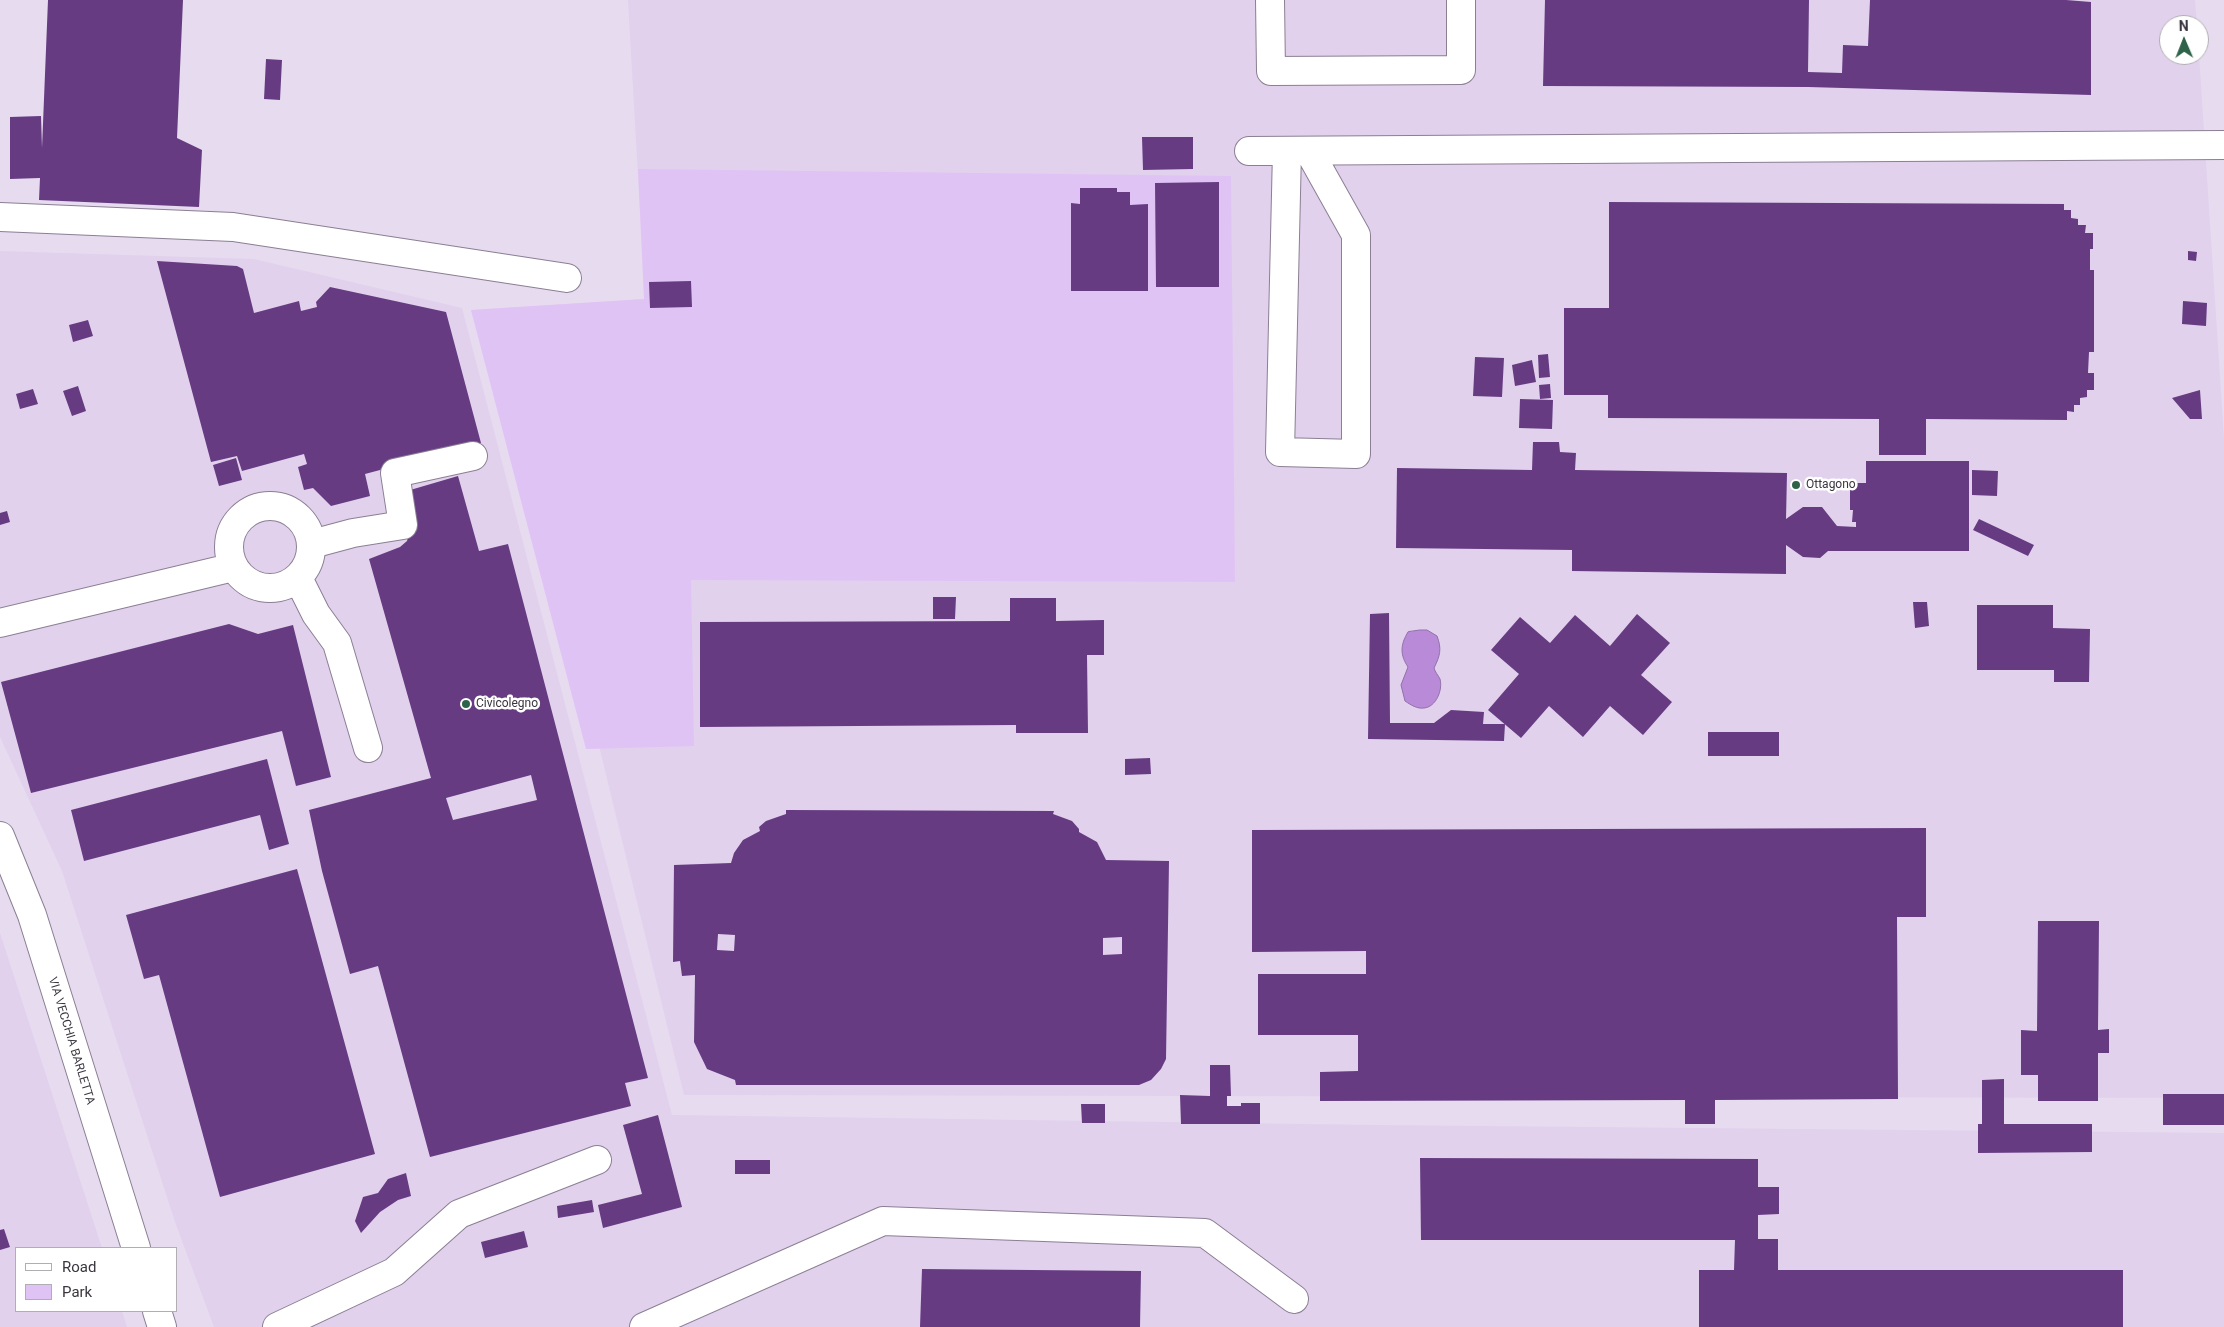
<!DOCTYPE html>
<html>
<head>
<meta charset="utf-8">
<style>
  body { margin:0 }
  #map { position:relative; width:2224px; height:1327px; overflow:hidden; background:#e7dbf0; font-family:Roboto,sans-serif }
  canvas { display:block }
  .legend { position:absolute; left:15px; top:1247px; width:162px; height:65px; box-sizing:border-box; background:#fff; border:1px solid #b0aeb2; margin:0; padding:6px 9px; list-style:none; font-size:15px; color:#3a353e }
  .legend li { display:flex; align-items:center; gap:10px; height:25px }
  .legend b { width:25px; border:1px solid #b0aeb2 }
  .north { position:absolute; left:2159px; top:15px; width:50px; height:50px; box-sizing:border-box; background:#fff; border:1px solid #b0aeb2; border-radius:50%; rotate:359deg; font-size:14px; font-weight:700; line-height:20px; text-align:center; color:#3a353e }
  .north::after { content:''; display:block; margin:auto; width:18px; height:22px; background:#2e6349; clip-path:polygon(50% 0,100% 100%,50% 72%,0 100%) }
</style>
</head>
<body>
<div id="map">
<canvas width="2224" height="1327"></canvas>
<ul class="legend">
<li><b style="height:6px;background:#fff"></b>Road</li>
<li><b style="height:14px;background:#e0c3f5"></b>Park</li>
</ul>
<div class="north">N</div>
</div>
<script>
const context = document.querySelector('canvas').getContext('2d');
context.lineJoin = 'round';
function paint(path, color) { context.fillStyle = color; context.fill(path, 'evenodd'); }
function strokePath(path, color, width, dash) { context.strokeStyle = color; context.lineWidth = width; context.lineCap = dash ? 'butt' : 'round'; context.setLineDash(dash || []); context.stroke(path); }
function write(font, color, halo, rows, align = 'center') {
  context.font = font + ' Roboto,sans-serif'; context.lineWidth = 5; context.setLineDash([]); context.textBaseline = 'middle'; context.strokeStyle = halo; context.fillStyle = color; for (const [text, x, y, turn = 0] of rows) {
    context.save(); context.translate(x, y); context.rotate((+turn || 0) * Math.PI / 180); context.textAlign = isNaN(turn) ? turn : align; if (halo) context.strokeText(text, 0, 0); context.fillText(text, 0, 0); context.restore();
  }
}
paint(new Path2D(`
  M628,0H2195L2197,25H2169V55H2199L2224,438V1098L684,1095L599,746L471,310L645,299Z
  M0,251L254,259L462,308L672,1115L1377,1125L2224,1133V1327H214L175,1222L62,871L0,737Z
  M0,933L102,1248H16V1311H122L127,1327H0Z`), '#e1d1ed');
paint(new Path2D(`
  M638,169L1231,176L1235,582L691,580L694,746L586,749L471,310L644,299Z`), '#e0c3f5');
const water = new Path2D(`
  M1420,630H1427L1437,636C1442,649 1440,656 1434,668C1435,672 1438,675 1440,679C1443,690 1436,707 1424,708C1417,709 1411,705 1405,701L1401,685L1408,667C1400,655 1400,645 1408,632Z`);
paint(water, '#b88ad8');
strokePath(water, '#9270aa', 1);
paint(new Path2D(`
  M48,0H183L177,138L202,150L199,207L39,200L40,178L10,179V117L41,116L42,148Z
  M1545,0H1809L1808,72L1842,73L1843,45L1868,46L1870,0H2066L2091,2V95L1808,87L1543,86Z
  M266,59L282,60L280,100L264,99Z
  M1142,137H1193V169L1143,170Z
  M1219,182V287H1156L1155,183Z
  M1080,188H1117V192H1130V205L1148,204V291H1071V203L1080,204Z
  M1609,202L2064,204V210H2071V218L2078,219V225H2086L2085,233H2093V249H2090V270H2094V352H2089L2088,373H2094V390H2087V397L2080,398V405H2074V412L2067,411V420L1926,419V455H1879V419L1608,418V395H1564V308H1609Z
  M2188,251L2197,252L2196,261L2188,260Z
  M157,261L237,266L243,269L254,313L299,301L301,311L317,307L316,302L330,287L446,312L481,443L365,474L370,496L331,506L313,488L304,490L298,467L307,464L304,454L242,471L237,456L211,462Z
  M691,281L692,307L650,308L649,282Z
  M2183,301L2207,303L2206,326L2182,324Z
  M88,320L93,336L73,342L69,325Z
  M1548,354L1550,377L1539,378L1538,355Z
  M1475,357L1504,358L1502,397L1473,396Z
  M1532,360L1536,382L1515,386L1512,365Z
  M1550,384L1551,398L1540,399L1539,385Z
  M78,386L86,411L72,416L63,391Z
  M33,389L38,404L20,409L16,394Z
  M2200,390L2202,419H2190L2172,398Z
  M1520,399L1553,400L1552,429L1519,428Z
  M1533,442H1559L1560,452L1576,453L1575,470L1787,473L1786,519L1803,507H1822L1837,526L1856,527V522H1852L1853,510H1850V483H1866V461H1969V551H1828L1820,558L1803,557L1786,545V574L1572,571V550L1396,548L1397,468L1532,470Z
  M236,458L242,480L219,486L213,465Z
  M1972,470L1998,471L1997,496L1972,495Z
  M458,476L479,551L508,544L648,1078L625,1083L631,1106L430,1157L378,966L350,974L322,871L309,810L431,778L369,559L400,547L407,541L409,533L400,493ZM531,775L537,800L453,820L446,798Z
  M7,511L10,522L0,525V513Z
  M1979,519L2034,545L2028,556L1973,530Z
  M933,597H956L955,619H933Z
  M1010,598H1056V621L1104,620V655H1087L1088,733H1016V725L700,727V622L1010,621Z
  M1913,602H1927L1929,626L1915,628Z
  M1977,605H2053V628L2090,629L2089,682H2054V670H1977Z
  M1389,613L1390,723H1434L1451,710L1484,712L1483,724H1505L1504,741L1368,739L1370,614Z
  M1637,614L1670,643L1641,675L1672,702L1643,735L1610,706L1583,737L1549,706L1521,738L1488,710L1519,674L1491,650L1520,617L1550,643L1575,615L1610,646Z
  M229,624L258,634L293,625L331,777L296,786L282,731L31,793L1,682Z
  M1708,732H1779V756H1708Z
  M1150,758L1151,774L1125,775V759Z
  M267,759L289,844L269,850L260,815L84,861L71,810Z
  M786,810L1054,811L1053,814L1072,821L1079,829V832L1097,842L1106,860L1169,861L1166,1059L1161,1069L1151,1080L1139,1085H736L735,1080L707,1069L694,1042L695,975L682,976L680,961L673,962L674,865L731,863L734,853L743,840L760,831L759,827L766,821L786,814ZM718,934L735,935L734,951L717,950ZM1122,937V954L1103,955V938Z
  M1926,828V917H1897L1898,1099L1715,1100V1124H1685V1100L1320,1101V1072L1358,1071V1035H1258V974H1366V951L1252,952V830Z
  M297,869L375,1154L220,1197L159,975L144,979L126,915Z
  M2038,921H2099L2098,1030L2109,1029V1053H2098V1101H2038V1075H2021V1030L2037,1031Z
  M1210,1065H1230L1231,1096H1227V1106H1241V1103H1260V1124H1181L1180,1095L1210,1096Z
  M2004,1079V1124H2092V1152L1978,1153V1124H1982V1080Z
  M2163,1094H2224V1125H2163Z
  M1081,1104H1105V1123H1082Z
  M658,1115L682,1207L603,1228L598,1205L642,1194L623,1125Z
  M1420,1158L1758,1159V1187H1779V1214L1758,1215V1239H1778V1270H2123V1327H1699V1270H1734L1735,1240H1421Z
  M735,1160H770V1174H735Z
  M406,1173L411,1196L398,1200L380,1212L361,1233L355,1221L363,1197L378,1193L388,1179Z
  M592,1200L594,1212L558,1218L557,1206Z
  M4,1229L10,1247L0,1250V1230Z
  M524,1231L528,1247L485,1258L481,1242Z
  M922,1269L1141,1271L1140,1327H920Z`), '#663b82');
const minor = new Path2D(`
  M1270,0L1271,71L1461,70V0
  M1249,151L2224,145
  M1287,151L1280,452L1356,454V235L1309,151
  M0,217L233,227L567,278
  M229 547a41 41 0 1 1 82 0a41 41 0 1 1-82 0Z
  M312,544L353,533L403,525L395,473L473,456
  M298,578L316,614L337,643L368,748
  M0,623L234,567
  M0,836L32,915L136,1248
  M157,1311L162,1327
  M277,1327L394,1272L459,1214L597,1160
  M644,1327L883,1221L1205,1233L1294,1299`);
strokePath(minor, '#8a7f93', 30);
strokePath(minor, '#fff', 28);
for (const [x, y, r, color] of [
  [1796,485,5,"#2e6349"],
  [466,704,5,"#2e6349"]
]) { const dot = new Path2D(); dot.arc(x, y, r, 0, 2 * Math.PI); context.fillStyle = color; context.fill(dot); strokePath(dot, '#fff', 2); }
write('12px', '#3a353e', '#fff', [
  ["Ottagono",1806,485],
  ["Civicolegno",476,704]
], 'left');
write('12px', '#3a353e', '#fff', [
  ["VIA VECCHIA BARLETTA",71,1041,73]
]);
</script>
</body>
</html>
